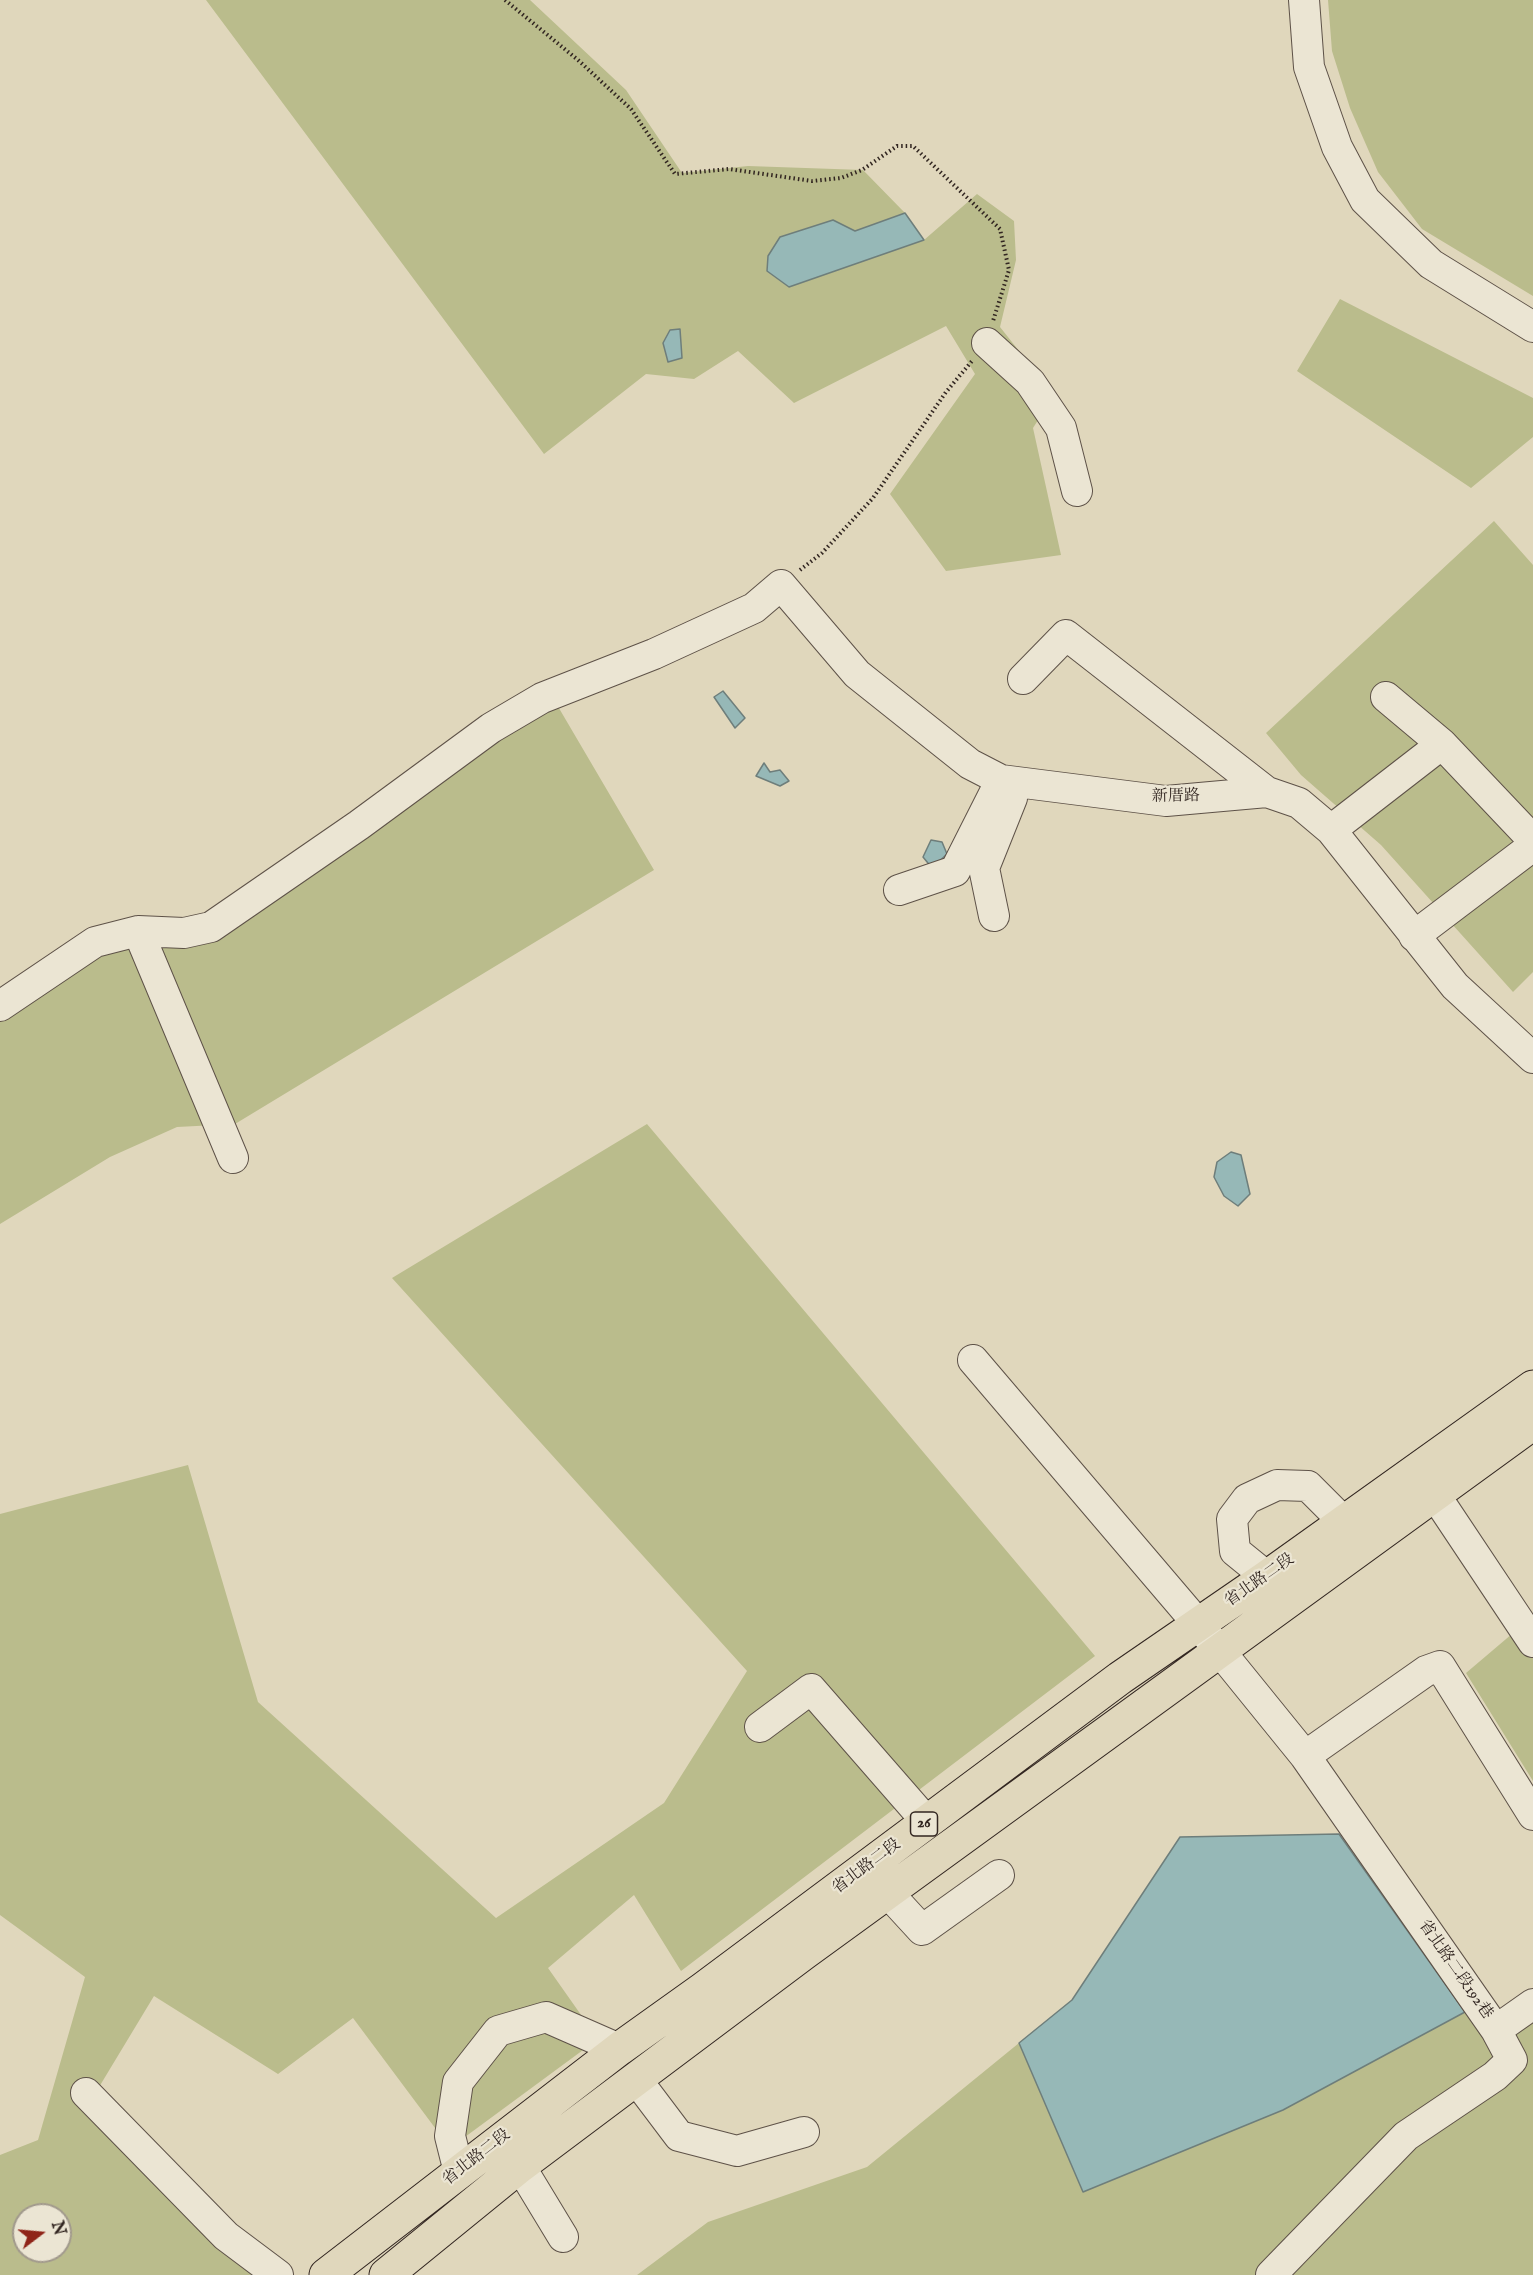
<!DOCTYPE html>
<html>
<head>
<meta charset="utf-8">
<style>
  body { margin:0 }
  #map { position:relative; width:1533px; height:2275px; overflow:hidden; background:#e0d7bc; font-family:"IM FELL English",serif }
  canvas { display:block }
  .north { position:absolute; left:12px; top:2203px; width:60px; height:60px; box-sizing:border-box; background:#ebe5d3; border:2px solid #a1998c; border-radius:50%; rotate:74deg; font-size:16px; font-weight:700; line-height:24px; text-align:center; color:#322621 }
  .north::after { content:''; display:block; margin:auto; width:21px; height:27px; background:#8f2418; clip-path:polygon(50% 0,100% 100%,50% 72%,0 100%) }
</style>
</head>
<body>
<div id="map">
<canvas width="1533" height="2275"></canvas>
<div class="north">N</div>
</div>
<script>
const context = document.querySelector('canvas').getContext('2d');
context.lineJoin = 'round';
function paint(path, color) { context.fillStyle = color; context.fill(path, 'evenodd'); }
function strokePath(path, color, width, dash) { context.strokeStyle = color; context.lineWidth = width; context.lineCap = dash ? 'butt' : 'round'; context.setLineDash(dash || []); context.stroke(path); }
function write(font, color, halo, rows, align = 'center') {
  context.font = font + ' "IM FELL English","Noto Serif TC",serif'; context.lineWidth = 4.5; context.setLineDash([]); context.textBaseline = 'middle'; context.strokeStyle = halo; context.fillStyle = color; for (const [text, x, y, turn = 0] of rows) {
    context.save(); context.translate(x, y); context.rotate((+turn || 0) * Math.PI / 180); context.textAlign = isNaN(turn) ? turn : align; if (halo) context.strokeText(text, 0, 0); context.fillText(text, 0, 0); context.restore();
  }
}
paint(new Path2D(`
  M206,0H530L626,90L682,173L748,166L863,170L905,213L855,231L833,220L780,237L924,240L977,194L1014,221L1016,260L1000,327L1054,395L1033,428L1061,555L946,571L890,494L975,374L946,326L794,403L738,351L694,379L646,374L544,454Z
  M1328,0H1533V296L1422,229L1378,172L1350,108L1332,51Z
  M1340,299L1533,398V437L1471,488L1297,371Z
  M1494,521L1533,565V972L1513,992L1381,845L1301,775L1266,733Z
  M553,698L654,870L235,1124L177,1127L110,1157L0,1224V1005L113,939L198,931Z
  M647,1124L1095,1656L681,1971L634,1895L548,1968L598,2039L450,2148L353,2018L278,2074L154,1996L90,2102L281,2275H0V2155L38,2140L85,1977L0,1915V1514L188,1465L258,1702L496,1918L664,1803L747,1671L392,1278ZM24,2215H60V2251H24Z
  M1519,1628L1533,1638V1781L1466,1673Z
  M1465,2012L1533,2014V2275H637L708,2222L867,2167L1019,2043L1083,2191L1283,2110Z`), '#babc8c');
const water = new Path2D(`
  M905,213L924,240L789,287L767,271L768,256L780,237L833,220L855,231Z
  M680,329L682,358L668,362L663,343L670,330Z
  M723,691L745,718L735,728L714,697Z
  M764,763L770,772L780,770L789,781L780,786L756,776Z
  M931,840L942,842L947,854L932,868L923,857Z
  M1231,1152L1241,1155L1250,1194L1238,1206L1224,1196L1214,1177L1217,1162Z
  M1339,1834L1465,2012L1283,2110L1083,2192L1019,2043L1072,2000L1180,1837Z`);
paint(water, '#96b8b7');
strokePath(water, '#6e7e7b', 1.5);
const minor = new Path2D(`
  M1304,0L1309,67L1337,147L1365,200L1431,264L1533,327
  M987,343L1030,382L1061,428L1077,491
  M1023,679L1066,635L1267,792
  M1386,697L1442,744
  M1331,830L1442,744L1533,840
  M899,890L955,871L1001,780
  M994,916L984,868L1012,798
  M138,931L233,1158
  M1414,936L1533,846
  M0,1006L95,942L138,931L184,933L211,927L359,825L491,728L542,698L654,654L754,608L781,585L857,674L970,764L1001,780L1166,801L1267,792L1299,803L1331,830L1455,986L1533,1058
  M973,1360L1198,1624L1305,1756L1496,2030L1512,2060L1495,2076L1406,2136L1271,2275
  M1435,1495L1533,1642
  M1267,1577L1235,1551L1232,1519L1247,1499L1277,1485L1308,1486L1343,1521
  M760,1727L811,1689L927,1822
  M1305,1756L1426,1671L1440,1666L1533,1815
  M888,1893L922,1930L999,1875
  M1496,2030L1533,2004
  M636,2079L679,2136L737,2151L804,2132
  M86,2093L226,2236L278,2275
  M520,2166L563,2237
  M459,2172L450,2136L458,2082L498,2031L546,2017L619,2049`);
const major = new Path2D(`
  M326,2275L619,2049L703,1989L1120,1678L1267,1577L1533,1387
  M386,2275L520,2166L804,1953L1533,1423`);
strokePath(minor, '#5e5248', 32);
strokePath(major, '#322621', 35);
strokePath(new Path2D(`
  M505,0L578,60L631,109L675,174L729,169L812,181L841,178L862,170L897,146H913L1000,229L1009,270L993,321
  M800,570L822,553L873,498L946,392L972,361`), '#322621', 4, [1.5, 3]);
strokePath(minor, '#ebe5d3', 30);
strokePath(major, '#e0d7bc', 33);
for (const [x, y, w] of [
  [924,1824,27]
]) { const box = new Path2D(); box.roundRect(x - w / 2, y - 12, w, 24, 4.5); context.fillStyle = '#ebe5d3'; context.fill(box); strokePath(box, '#322621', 1.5); }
write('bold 15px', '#322621', null, [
  ["26",924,1824]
]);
write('16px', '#322621', '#ebe5d3', [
  ["新厝路",1176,797,-1],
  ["省北路二段",1260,1581,-35],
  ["省北路二段",867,1867,-37],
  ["省北路二段192巷",1455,1970,55],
  ["省北路二段",477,2158,-38]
]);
</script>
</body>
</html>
